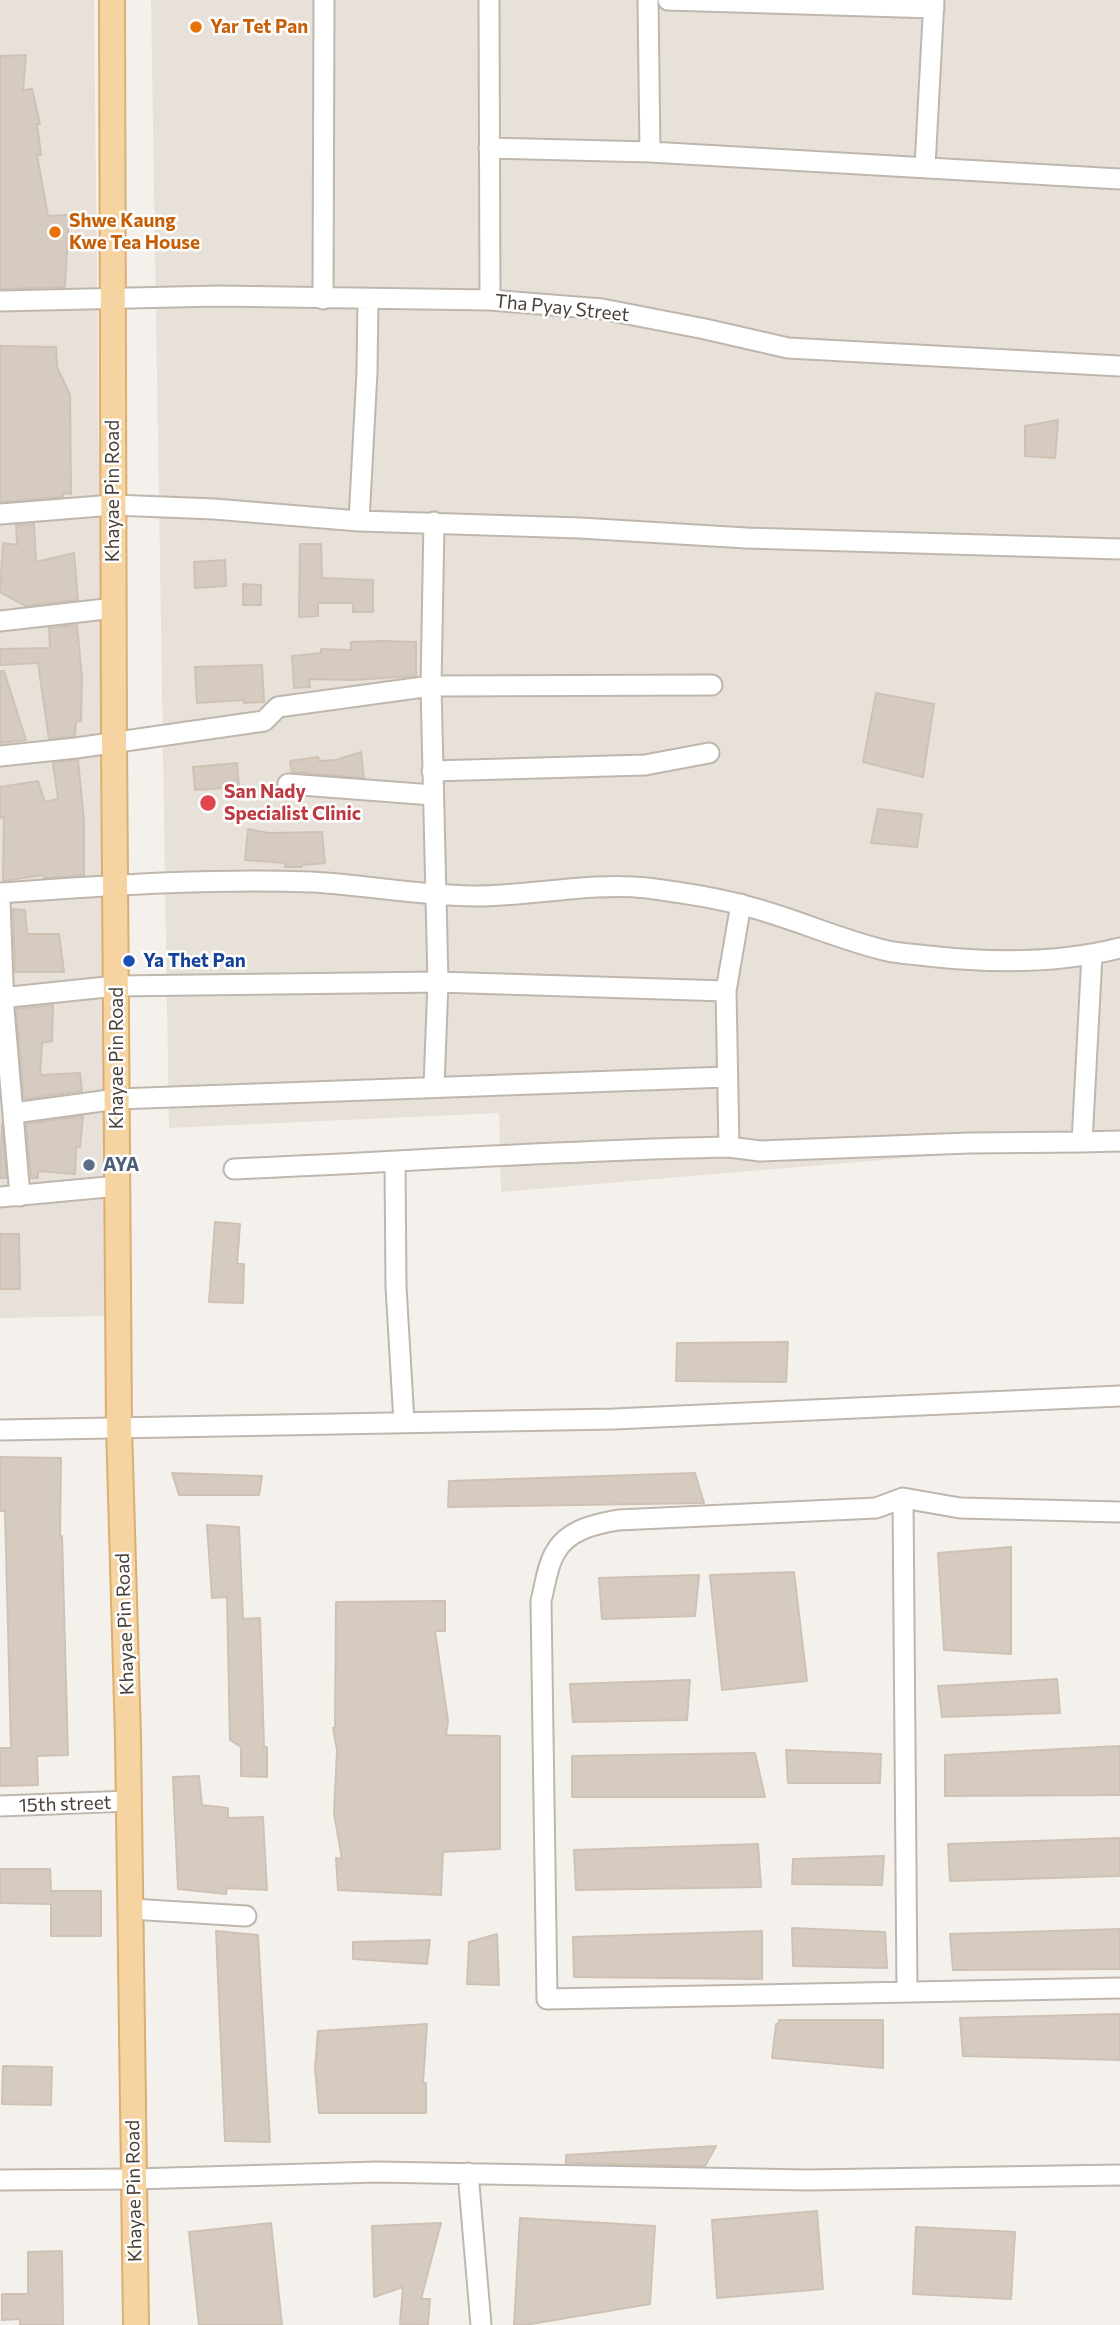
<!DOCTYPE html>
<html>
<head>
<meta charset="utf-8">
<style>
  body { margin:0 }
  canvas { display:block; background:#f4f0eb }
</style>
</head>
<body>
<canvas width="1120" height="2325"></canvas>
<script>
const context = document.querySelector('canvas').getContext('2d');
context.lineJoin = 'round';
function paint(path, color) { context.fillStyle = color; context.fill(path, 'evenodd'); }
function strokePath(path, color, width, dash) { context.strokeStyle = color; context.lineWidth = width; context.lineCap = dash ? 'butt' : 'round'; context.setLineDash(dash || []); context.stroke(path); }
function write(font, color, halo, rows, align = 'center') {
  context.font = font + ' Commissioner,sans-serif'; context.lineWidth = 5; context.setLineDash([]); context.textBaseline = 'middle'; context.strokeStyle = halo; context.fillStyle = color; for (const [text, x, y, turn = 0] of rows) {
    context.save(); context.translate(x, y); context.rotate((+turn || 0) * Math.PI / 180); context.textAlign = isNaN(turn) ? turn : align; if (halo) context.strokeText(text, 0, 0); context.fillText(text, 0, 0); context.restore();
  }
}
paint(new Path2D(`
  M0,0H94L108,1316L0,1318Z
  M151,0H1120V1140L501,1192L499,1113L169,1128Z`), '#e7e1d9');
const building = new Path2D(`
  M26,55L23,90L32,89L40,124H37L41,155H37L48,216L69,215L65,287L0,289V56Z
  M0,346L56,347L57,367L70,395L71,494L63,493V497L0,502Z
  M1058,420L1055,458L1025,456V426Z
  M34,524L36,562L74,553L78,600L25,606L0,592L3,543L17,545L16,525Z
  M300,544H321L322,578L373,580V612H353V603H318V616L299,617Z
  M225,560L226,586L195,588L194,562Z
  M243,584L261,585V605H243Z
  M77,625L82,679L81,721L76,722L75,736L49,739L38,663L0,665V649L50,648L49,628Z
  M383,641L416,642V676L353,680L309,679L310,687L294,688L292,656L321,653V649L351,650V642Z
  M262,665L264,702L244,703V700L197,703L195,667Z
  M0,671H4L26,740L0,743Z
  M876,693L934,704L923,777L863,762Z
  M361,752L364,778L292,772L290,761L318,757L319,761L336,760Z
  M78,760L84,821V875L44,878L43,875L3,881L4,817L0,818V787L38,781L45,802L58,799L53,763Z
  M237,763L239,787L195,790L193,767Z
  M878,809L922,814L917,847L871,843Z
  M248,829L268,833L322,832L325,863L302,865V867H285V863L245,860Z
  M13,909L25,910L27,934H59L64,972H15Z
  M53,1005L52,1041L42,1043L40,1075L80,1073L82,1091L24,1099L16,1009Z
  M83,1116L80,1147H76L75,1174L38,1171V1178H31L26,1124Z
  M2,1124L6,1178H0Z
  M215,1222L240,1224L237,1264H244L243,1303L209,1302Z
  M0,1234H19L20,1289H0Z
  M788,1342L786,1382L676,1381L677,1343Z
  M0,1457L61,1458L60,1537L62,1536L68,1755L37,1756L38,1785L0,1786V1748H11L5,1511H0Z
  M172,1473L262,1476L259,1495H179Z
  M695,1473L704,1503L448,1507L449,1481Z
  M207,1525L239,1527L243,1619L260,1618L264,1747H267V1777L241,1776V1747L230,1740L227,1597L212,1598Z
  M1011,1547V1654L944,1650L938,1553Z
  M794,1572L807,1681L722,1690L710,1575Z
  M699,1575L695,1616L602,1619L599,1578Z
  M445,1601V1631H435L448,1721L446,1735L500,1736V1849L443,1852L441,1895L338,1890L336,1858L342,1859L334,1813L337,1750L333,1728H335L336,1602Z
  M1057,1679L1060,1713L942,1717L938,1686Z
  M690,1680L687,1720L573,1722L570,1684Z
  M1120,1746V1795L945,1796V1755Z
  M786,1750L881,1754L880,1783H788Z
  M755,1753L765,1797H572V1756Z
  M199,1776L202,1805L228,1808V1818L263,1817L267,1890L227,1888L226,1894L178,1889L173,1777Z
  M1120,1838V1876L950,1881L948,1844Z
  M758,1844L761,1887L576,1890L574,1850Z
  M884,1856L882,1885L792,1884L793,1859Z
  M0,1869H50L51,1891H101V1936H51V1904L0,1903Z
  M792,1928L885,1932L887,1968L793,1966Z
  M1120,1929V1969L953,1970L950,1934Z
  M216,1931L258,1935L270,2142L225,2141Z
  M762,1931V1979L574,1977L573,1937Z
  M497,1934L499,1985L467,1984L469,1942Z
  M430,1940L427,1964L353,1959V1942Z
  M1120,2014V2060L963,2056L960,2018Z
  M779,2020H883V2068L772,2058L776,2024H778Z
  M427,2024L423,2083H426V2113H319L315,2068L318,2031Z
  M3,2066L52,2067L51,2105L2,2104Z
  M716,2146L705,2166L566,2163V2155Z
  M817,2211L823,2289L717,2298L712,2220Z
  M520,2218L655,2226L650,2304L525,2325H514Z
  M271,2223L282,2325H199L189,2232Z
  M441,2223L421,2299H430L428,2325L400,2324L403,2287L374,2297L372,2226Z
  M916,2227L1015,2232L1011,2299L913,2294Z
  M62,2251L63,2325H20V2319L2,2320V2294H28V2252Z`);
paint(building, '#d5cbc1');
strokePath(building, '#cfc2b5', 2);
const minor = new Path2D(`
  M489,0L490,300
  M648,0L650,152
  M668,0L934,8
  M489,148L650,152L1120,179
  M925,166L934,0
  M323,299L324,0
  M0,301L218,296L490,300L602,309L705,329L788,348L1120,366
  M0,514L113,505L214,509L359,521L580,528L746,538L1120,549
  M359,521L367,372L368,299
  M434,522L431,686L438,982L434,1086
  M0,621L114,608
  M0,756L76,748L264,721L278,707L431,686L712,685
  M432,771L645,765L709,753
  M288,784L433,795
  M0,893C104,886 208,878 312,882C367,885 422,896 477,896C533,896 590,882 647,888C678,892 712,897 742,905C792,917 839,940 888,951C901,954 915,954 928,956C991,963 1058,964 1120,948
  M0,902L4,1009L20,1196
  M741,904L726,991L729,1147L760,1151L969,1143L1082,1142L1092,955
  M0,998L116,986L438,982L726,991
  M14,1113L117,1099L727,1077
  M1082,1142L1120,1141
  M395,1163L396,1287L404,1422
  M234,1169C399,1162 564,1150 729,1147
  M0,1197L118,1186
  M0,1430L614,1419L1120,1396
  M903,1498L907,1992
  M1120,1512L960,1508L903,1498L876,1508L618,1520C595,1524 567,1530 555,1553C547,1566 545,1586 541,1601L547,1999L1120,1988
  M0,1806L129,1801
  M131,1909L246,1916
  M468,2173L481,2325
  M0,2180L134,2179L377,2172L808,2180L1120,2175`);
const major = new Path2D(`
  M112,0L114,743L119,1427L128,1737L136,2325`);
strokePath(minor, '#bfb7ae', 23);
strokePath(major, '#dbae72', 28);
strokePath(minor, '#fff', 19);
strokePath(major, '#f6d4a2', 24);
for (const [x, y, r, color] of [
  [196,27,7,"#e8710a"],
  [55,232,7,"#e8710a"],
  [208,803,9,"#e0444e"],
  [129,961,7,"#1a4fb4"],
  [89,1165,7,"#5c6f8a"]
]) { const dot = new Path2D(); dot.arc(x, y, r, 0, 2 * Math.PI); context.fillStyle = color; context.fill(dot); strokePath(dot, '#fff', 2.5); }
write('bold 19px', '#c56008', '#fff', [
  ["Yar Tet Pan",210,27],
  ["Shwe Kaung",69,221],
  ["Kwe Tea House",69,243]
], 'left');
write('19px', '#484039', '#fff', [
  ["Tha Pyay Street",562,308,6],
  ["Khayae Pin Road",113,491,-90],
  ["Khayae Pin Road",117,1058,-90],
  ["Khayae Pin Road",125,1624,-92],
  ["15th street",65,1804,-2],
  ["Khayae Pin Road",134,2191,-91]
]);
write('bold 19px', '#be3a42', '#fff', [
  ["San Nady",224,792],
  ["Specialist Clinic",224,814]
], 'left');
write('bold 19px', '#164399', '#fff', [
  ["Ya Thet Pan",143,961]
], 'left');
write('bold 19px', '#4e5e75', '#fff', [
  ["AYA",103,1165]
], 'left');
</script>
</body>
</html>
